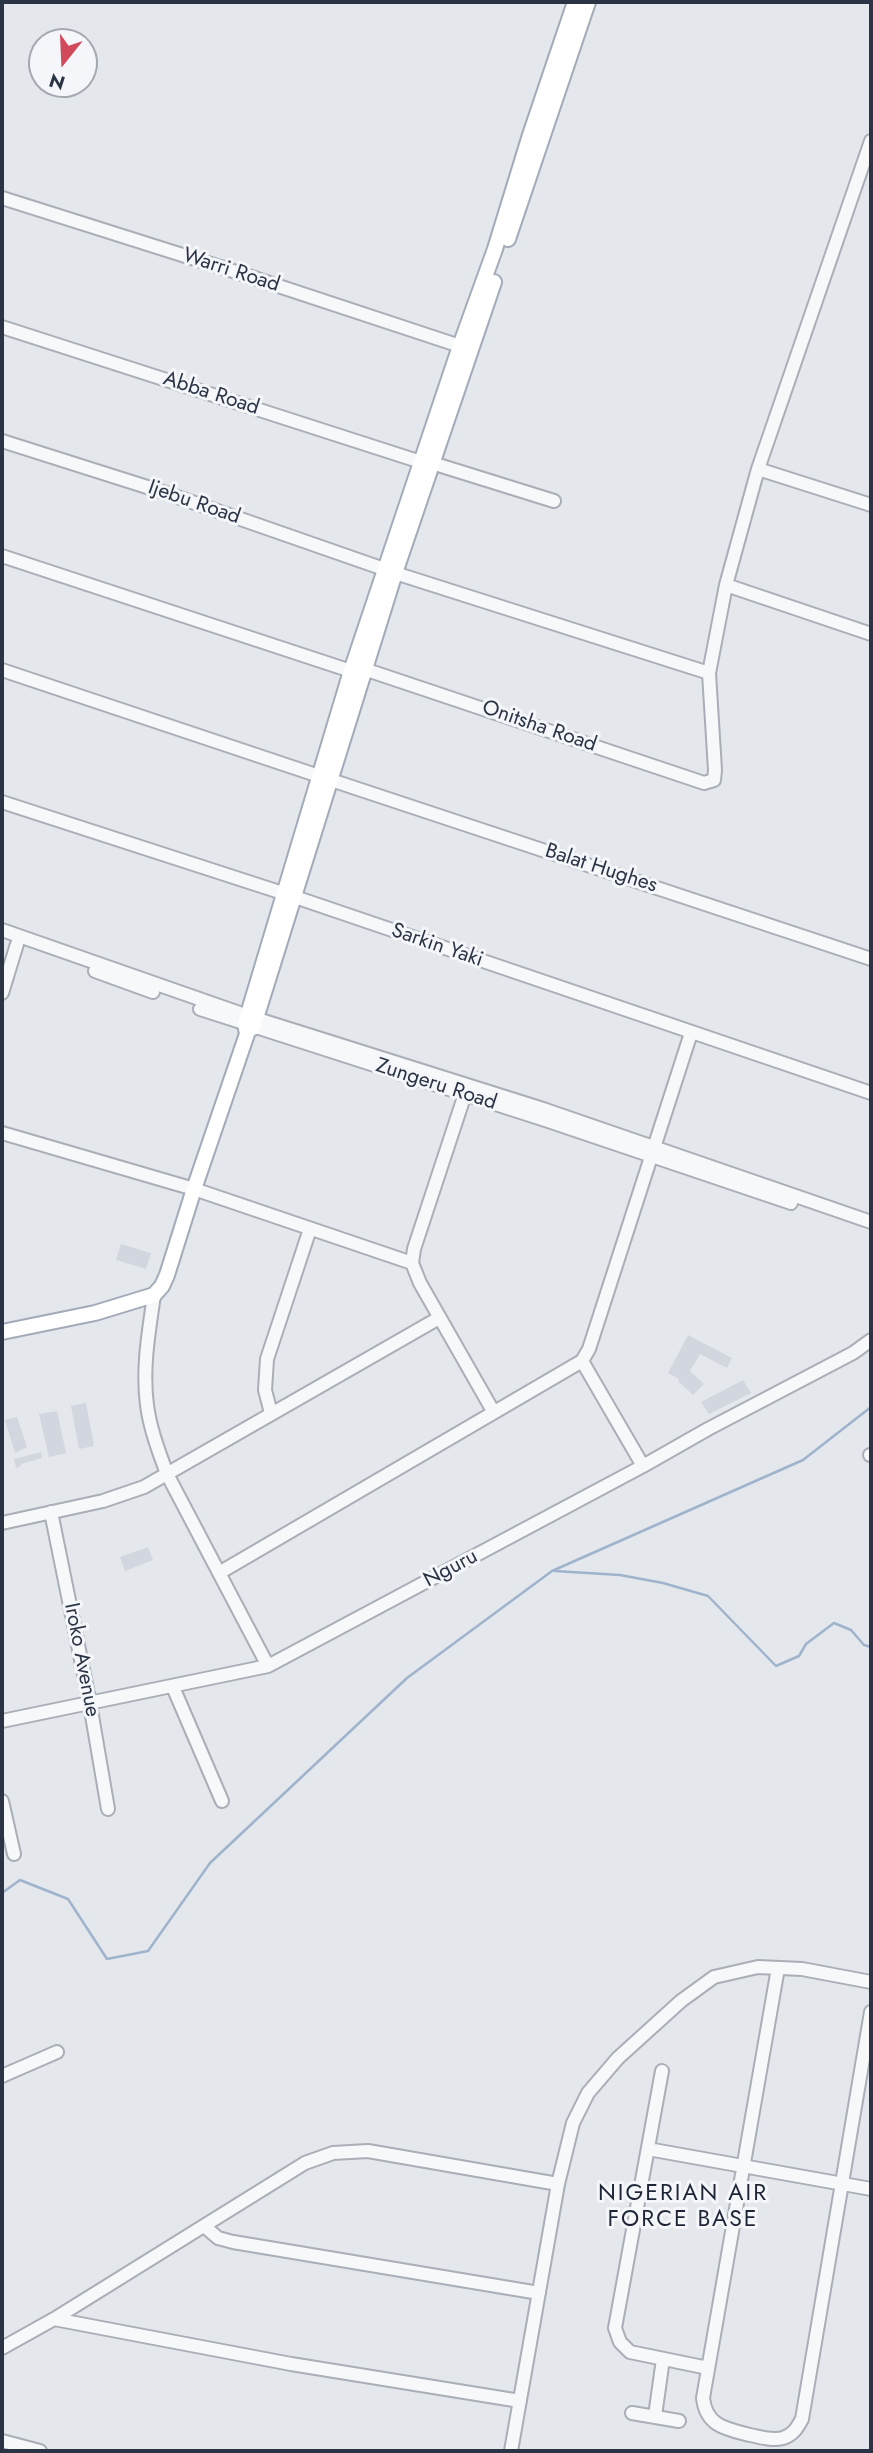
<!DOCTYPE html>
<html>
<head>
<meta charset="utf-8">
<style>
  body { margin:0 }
  #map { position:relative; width:873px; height:2453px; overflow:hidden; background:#e4e7ec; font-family:Jost,sans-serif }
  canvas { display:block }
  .frame { position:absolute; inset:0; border:4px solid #2b3445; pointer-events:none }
  .north { position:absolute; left:28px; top:28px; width:70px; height:70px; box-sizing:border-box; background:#f4f6f9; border:2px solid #a4a8b1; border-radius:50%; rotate:198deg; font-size:19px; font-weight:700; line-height:28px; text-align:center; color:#2b3445 }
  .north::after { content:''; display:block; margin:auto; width:24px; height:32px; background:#d1495b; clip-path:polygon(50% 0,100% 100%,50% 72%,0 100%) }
</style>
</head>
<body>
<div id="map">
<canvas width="873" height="2453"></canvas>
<div class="frame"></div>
<div class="north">N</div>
</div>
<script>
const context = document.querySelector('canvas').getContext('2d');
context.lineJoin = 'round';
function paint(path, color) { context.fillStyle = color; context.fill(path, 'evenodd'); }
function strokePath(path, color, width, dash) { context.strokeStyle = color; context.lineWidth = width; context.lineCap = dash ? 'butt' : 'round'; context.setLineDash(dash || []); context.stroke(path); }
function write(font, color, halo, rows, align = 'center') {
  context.font = font + ' Jost,sans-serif'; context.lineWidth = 6; context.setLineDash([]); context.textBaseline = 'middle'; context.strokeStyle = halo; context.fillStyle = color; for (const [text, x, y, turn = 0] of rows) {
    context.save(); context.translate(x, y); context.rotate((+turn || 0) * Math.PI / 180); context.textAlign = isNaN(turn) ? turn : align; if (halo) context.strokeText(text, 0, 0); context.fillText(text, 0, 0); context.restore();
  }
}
paint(new Path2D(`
  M121,1244L151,1253L146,1269L116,1260Z
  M688,1335L732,1358L727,1368L700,1354L690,1371L704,1384L693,1395L678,1381L679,1379L668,1373Z
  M743,1380L751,1393L709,1414L701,1402Z
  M86,1403L94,1446L79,1449L71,1406Z
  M57,1411L66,1453L49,1457L39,1414Z
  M17,1417L27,1447L15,1453L5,1420Z
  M41,1452L42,1458L21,1464V1466L16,1468L14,1459Z
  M148,1547L153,1560L125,1571L120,1557Z`), '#d2d6de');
strokePath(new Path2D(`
  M555,1571L620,1575L663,1583L708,1596L776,1666L799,1656L806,1644L834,1623L851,1630L864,1645L871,1647
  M2,1893L20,1880L68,1899L107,1959L148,1951L210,1863L407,1678L552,1571L803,1460L871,1407`), '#9fb4cc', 2.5);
const minor = new Path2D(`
  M2,198L236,272L460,346
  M2,327L421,462
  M2,441L166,493L384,569
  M432,463L554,501
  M758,469L871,505
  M2,556L351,671
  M395,573L709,673
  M726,585L871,634
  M364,669L704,783L714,780L715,770L709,673L726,585L758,469L871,141
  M2,670L319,776
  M331,780L871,959
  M2,802L295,897L871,1093
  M2,930L248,1016L543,1109L871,1222
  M95,971L153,992
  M2,993L17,944
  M200,1009L545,1120L791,1203
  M465,1094L414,1249L412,1263L420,1283L493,1411
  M2,1133L194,1189L412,1263
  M154,1295C149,1331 142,1368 147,1405C150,1429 159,1452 167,1474L268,1666
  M582,1361L643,1466
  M271,1413L265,1390L267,1359L310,1229
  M870,1455H871
  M51,1512L90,1704L108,1809
  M2,1523L103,1501L144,1487L439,1318
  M219,1573L582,1361L589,1349L691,1033
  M173,1687L222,1801
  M2,1721L268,1666L643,1466L708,1429L853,1353L871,1340
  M2,1801L14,1854
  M778,1968L703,2398C706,2426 726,2429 750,2435C761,2437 772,2441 783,2438C793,2435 797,2428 802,2419L871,2012
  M662,2071L615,2328L620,2342L630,2352L708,2368
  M2,2076L57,2052
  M648,2149L871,2189
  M204,2226L218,2238L233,2242L539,2293
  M54,2319L291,2364L520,2401
  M2,2348L54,2319L305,2163L333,2153L368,2151L558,2184
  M632,2413L679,2421
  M655,2416L663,2359
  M2,2441L40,2451
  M511,2451L558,2184L573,2123L588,2093L618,2058L681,2001L714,1977L758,1967L802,1969L871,1982`);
const major = new Path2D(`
  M508,239L588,2
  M253,1028L395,573L494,282
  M2,1332L95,1313L154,1295L162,1286L167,1275L194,1189L247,1034L245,1024L351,671L460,346L495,249L530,135L575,2`);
strokePath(minor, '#a9aeb7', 16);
strokePath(major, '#a3abb8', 18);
strokePath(minor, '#f7f8fa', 12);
strokePath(major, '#fff', 14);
write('21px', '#2b3445', '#f4f6f9', [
  ["Warri Road",231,271,18],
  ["Abba Road",211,394,18],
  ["Ijebu Road",194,503,19],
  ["Onitsha Road",539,727,19],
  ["Balat Hughes",601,869,18],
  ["Sarkin Yaki",437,946,19],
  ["Zungeru Road",436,1085,18],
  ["Nguru",451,1569,-28],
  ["Iroko Avenue",81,1660,79]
]);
context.letterSpacing = '2px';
write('23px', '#1d2536', '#f4f6f9', [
  ["NIGERIAN AIR",683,2194],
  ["FORCE BASE",683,2220]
]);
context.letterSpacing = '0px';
</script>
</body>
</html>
